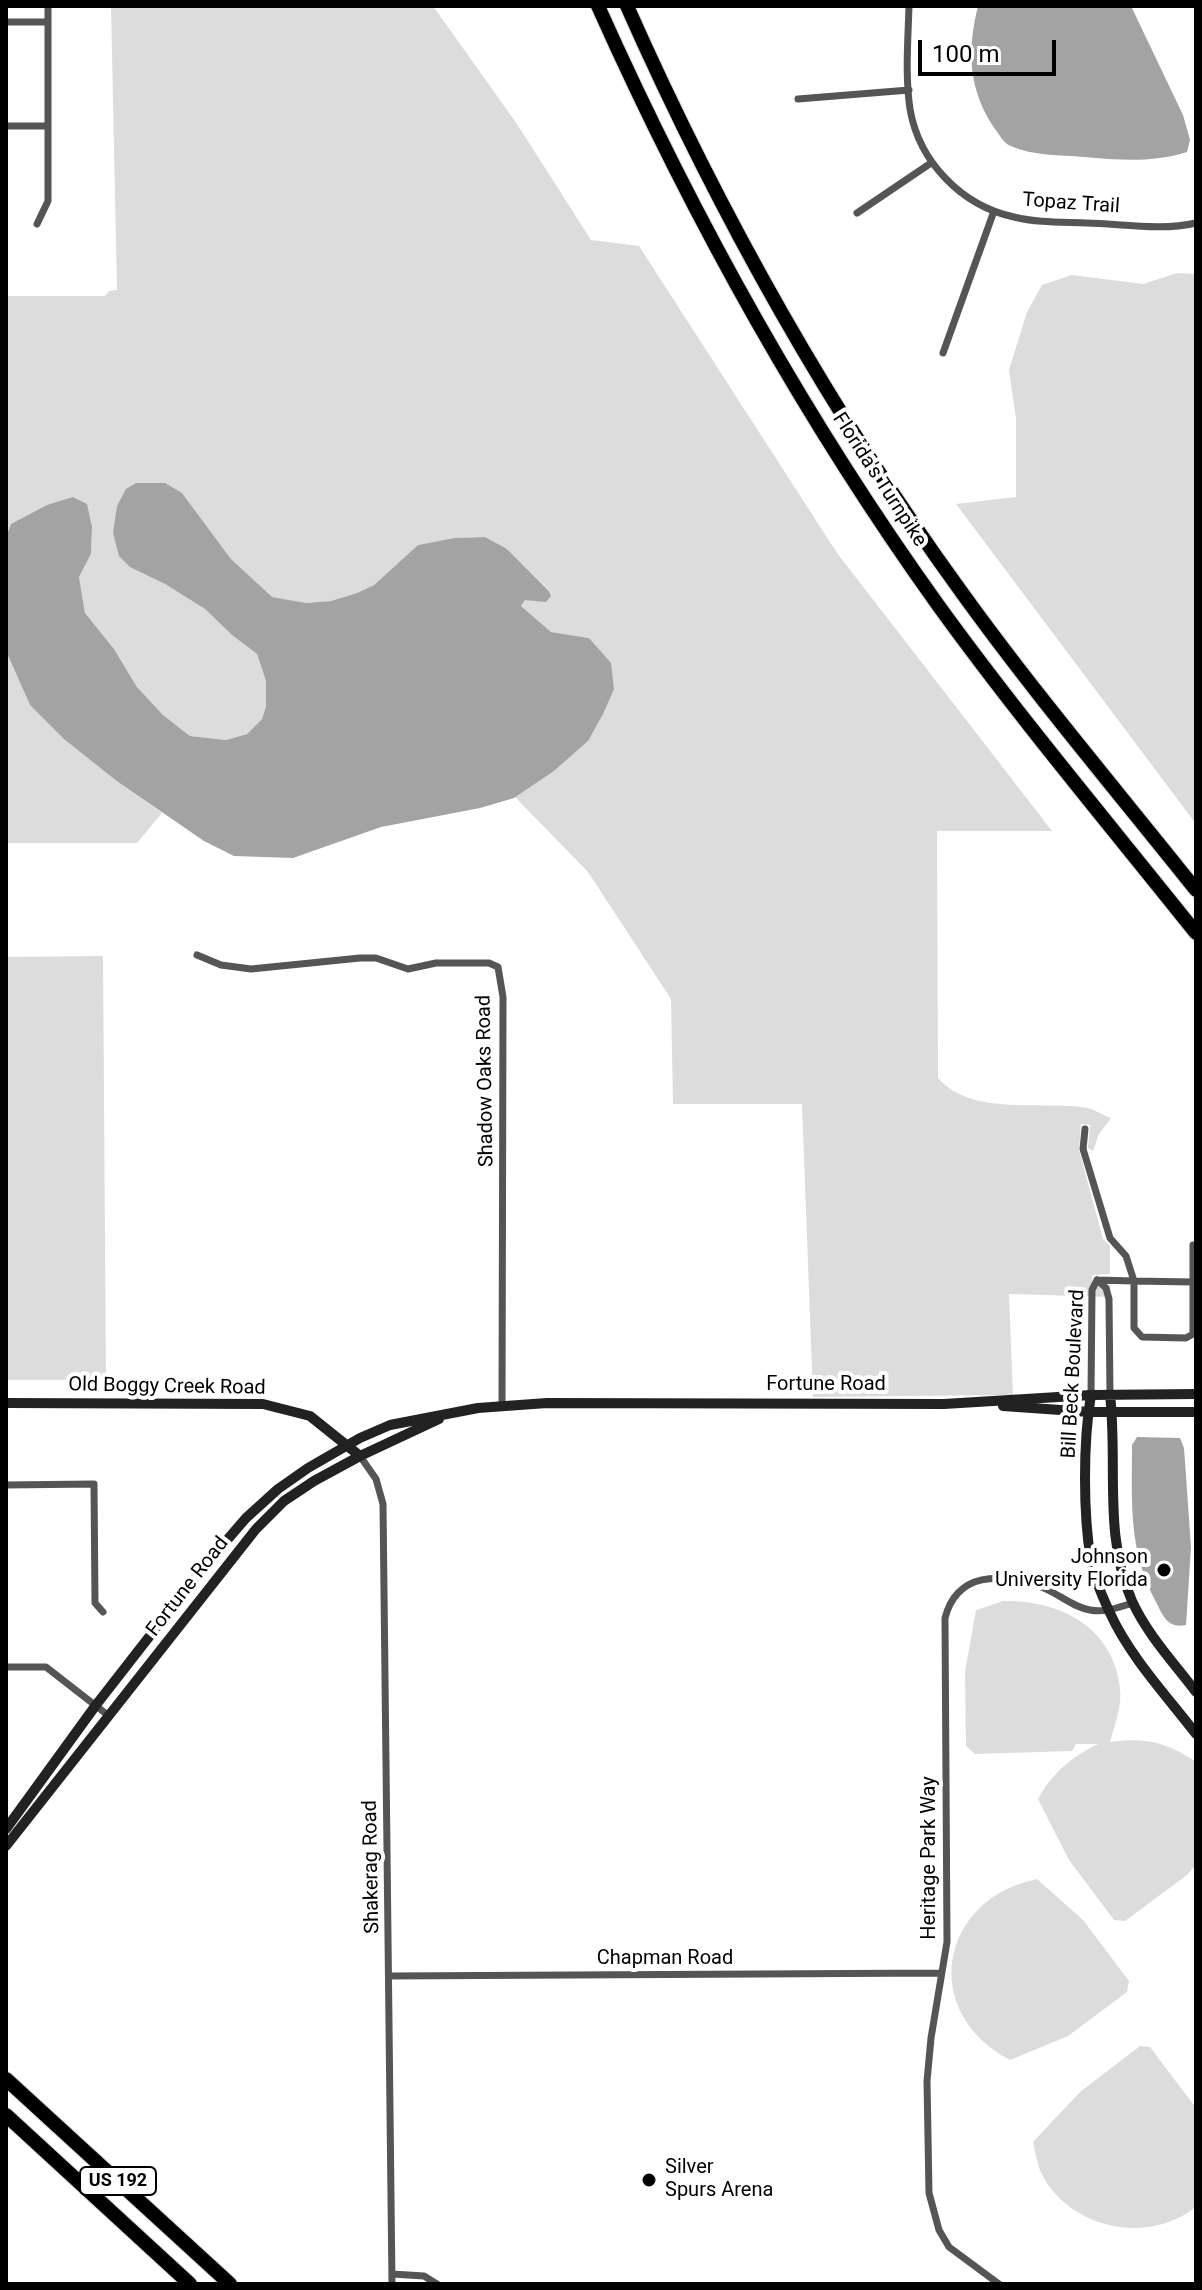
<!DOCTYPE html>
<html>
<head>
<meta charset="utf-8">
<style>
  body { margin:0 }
  #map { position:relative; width:1202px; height:2290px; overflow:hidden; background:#fff; font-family:Roboto,sans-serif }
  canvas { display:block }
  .frame { position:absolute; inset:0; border:8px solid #000; pointer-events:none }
  .scale { position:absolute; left:918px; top:40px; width:138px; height:36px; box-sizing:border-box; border:4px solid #000; border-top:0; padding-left:10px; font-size:24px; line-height:28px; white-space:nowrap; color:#000; -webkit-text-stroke:6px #fff; paint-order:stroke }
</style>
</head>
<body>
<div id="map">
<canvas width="1202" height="2290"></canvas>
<div class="frame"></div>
<div class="scale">100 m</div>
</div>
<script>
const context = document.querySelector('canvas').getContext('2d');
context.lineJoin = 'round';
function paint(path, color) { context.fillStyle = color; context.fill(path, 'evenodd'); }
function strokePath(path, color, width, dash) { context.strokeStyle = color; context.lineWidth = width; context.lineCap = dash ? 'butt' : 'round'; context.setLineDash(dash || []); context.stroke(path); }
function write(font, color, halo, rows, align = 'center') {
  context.font = font + ' Roboto,sans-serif'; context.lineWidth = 8; context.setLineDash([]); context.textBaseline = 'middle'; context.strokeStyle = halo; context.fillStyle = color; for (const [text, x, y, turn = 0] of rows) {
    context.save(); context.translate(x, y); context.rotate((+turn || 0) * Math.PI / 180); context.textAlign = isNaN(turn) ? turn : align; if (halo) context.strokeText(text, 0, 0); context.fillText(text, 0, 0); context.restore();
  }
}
paint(new Path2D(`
  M111,6H433L517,124L591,240L639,246L837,553L1052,831H937L938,1078C972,1117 1041,1100 1088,1108C1095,1110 1103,1115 1111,1118L1099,1134L1093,1151L1088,1148L1090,1125L1081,1124L1079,1150L1103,1239L1110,1246V1274L1092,1275V1285H1110V1297L1009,1294L1013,1395L813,1397L802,1104H673L671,999L588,872L515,797L554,771L588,741L590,638L551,632L521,606L525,600H540L551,596L549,590L507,549L484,537L454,538L418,545L374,585L357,593L331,601L306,603L271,597L231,559L182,493L131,567L165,584L205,609L232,635L257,654L266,681V706L262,719L247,734L226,740L190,736L163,715L137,687L114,649L85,613L79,577L91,554L92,527L11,524L6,537V296H105L109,291L117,290Z
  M1177,273L1196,274V824L956,504L1016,497V419L1009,370L1027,312L1042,285L1072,275L1143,284Z
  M6,651L30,705L118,782L162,813L137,843H6Z
  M103,956L106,1380H6V957Z
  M1003,1601C1059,1600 1113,1626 1120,1688C1122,1707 1115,1724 1110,1742C1143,1737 1168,1742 1196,1762V1865L1187,1875L1125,1921L1114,1920L1069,1860L1038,1799C1053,1772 1072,1757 1098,1744H1076L1072,1751L975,1754L966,1746L965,1672L976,1610Z
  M1037,1879L1083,1920L1129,1981L1127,1992L1068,2036L1010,2060C919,2012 939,1899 1037,1879Z
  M1140,2046L1150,2047L1196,2108V2207C1151,2243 1079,2231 1047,2183C1038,2171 1036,2156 1033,2142L1080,2092Z`), '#dcdcdc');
paint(new Path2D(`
  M978,6H1131L1183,115L1190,140L1187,152C1153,163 1119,160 1084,157C1061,155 1033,156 1011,146C1004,144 999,134 995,129C968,90 967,50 978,6Z
  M136,483H165L182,493L231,559L272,597L306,603L331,601L357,593L374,585L418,545L454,538L485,537L507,549L549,591L551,596L546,602L525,600L521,606L551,632L589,638L611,663L614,689L603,714L588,741L554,771L514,798L480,808L381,827L293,858L234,856L204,841L118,782L64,739L30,705L6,651V537L11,524L47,505L73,497L87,504L92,527L91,554L79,577L85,613L114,649L137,687L163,715L190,736L226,740L247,734L262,719L266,706V681L257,654L232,635L205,609L165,584L130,567L119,556L113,533L117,506L126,489Z
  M1137,1437L1180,1438L1184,1448L1191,1547L1186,1625C1168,1629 1163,1616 1156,1602C1128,1550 1132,1502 1132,1445Z`), '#a3a3a3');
const highway = new Path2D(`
  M598,6C692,216 804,418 938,605C1019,717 1109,824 1196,933
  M627,6C718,211 828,408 960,590C1034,693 1117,791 1196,890
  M6,2079L230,2284
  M6,2115L190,2284`);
strokePath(highway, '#dbdbdb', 16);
strokePath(new Path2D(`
  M909,6C908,40 905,76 910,109C919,162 962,206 1014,217C1038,223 1062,222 1087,223C1122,224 1162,231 1196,223
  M6,22H48
  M798,99L909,90
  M6,126H48
  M857,213L931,163
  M37,224L48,201V6
  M943,353L994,211
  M197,955L221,965L251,969L360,958H376L408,969L436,963H489L498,967L503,997L502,1405
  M1085,1129L1083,1149L1110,1238L1126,1256L1134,1281L1193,1282
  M1097,1280L1134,1281V1328L1142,1337L1186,1338L1193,1334V1245
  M1097,1280L1106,1288L1109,1299L1110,1395
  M1091,1395L1092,1290L1097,1280
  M360,1456L376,1479L383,1504L392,2284
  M6,1485L94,1484L95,1603L103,1612
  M6,1667H46L109,1716
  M389,1976L941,1973
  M392,2274L424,2276L437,2284
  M999,2284L949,2247L939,2230L929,2193L927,2081L931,2038L947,1942L945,1618C957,1572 1000,1573 1038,1586C1056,1591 1071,1607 1090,1610C1105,1613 1119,1607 1133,1603`), '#555', 7);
strokePath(new Path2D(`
  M1091,1395C1083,1442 1083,1514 1091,1561C1094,1578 1103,1598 1110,1613C1130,1657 1167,1696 1196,1734
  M1110,1395C1118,1463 1103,1536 1132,1601C1147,1634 1174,1663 1196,1692
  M6,1403L263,1404L310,1416L360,1456
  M1003,1406L1089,1412H1196
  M6,1829L96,1705L202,1569L246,1518L278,1489L308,1468L360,1438L390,1425L478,1408L547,1403L944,1404L1091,1395L1196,1394
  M6,1846L256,1529L284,1501L314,1481L360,1456L439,1419`), '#222', 10);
strokePath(highway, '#000', 14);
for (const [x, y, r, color] of [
  [1164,1570,8,"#000"],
  [649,2180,8,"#000"]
]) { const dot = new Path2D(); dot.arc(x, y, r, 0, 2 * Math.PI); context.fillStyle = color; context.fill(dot); strokePath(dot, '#fff', 3); }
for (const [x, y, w] of [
  [118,2181,76]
]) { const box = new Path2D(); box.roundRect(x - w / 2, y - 14, w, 28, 6); context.fillStyle = '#fff'; context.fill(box); strokePath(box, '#000', 2); }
write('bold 18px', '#000', null, [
  ["US 192",118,2181]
]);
write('20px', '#000', '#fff', [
  ["Topaz Trail",1071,204,4],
  ["Florida's Turnpike",879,480,57],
  ["Shadow Oaks Road",486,1081,-91],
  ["Bill Beck Boulevard",1074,1374,-87],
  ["Fortune Road",826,1385],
  ["Old Boggy Creek Road",167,1387,1],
  ["Fortune Road",188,1587,-52],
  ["Heritage Park Way",930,1858,-90],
  ["Shakerag Road",372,1867,-91],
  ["Chapman Road",665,1959]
]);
write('20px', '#000', '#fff', [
  ["Johnson",1148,1558],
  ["University Florida",1148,1581],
  ["Silver",665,2168,"left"],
  ["Spurs Arena",665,2191,"left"]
], 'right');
</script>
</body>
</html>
